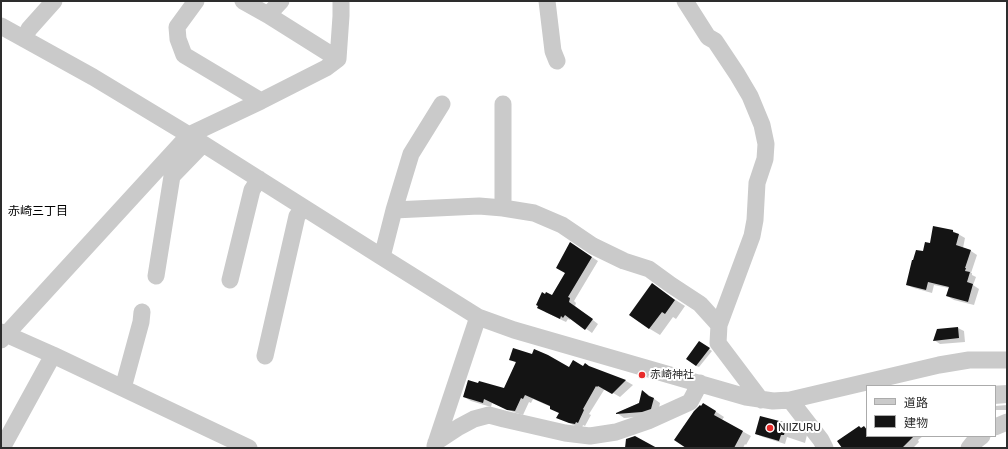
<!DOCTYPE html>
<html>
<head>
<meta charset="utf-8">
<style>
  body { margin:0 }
  #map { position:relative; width:1008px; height:449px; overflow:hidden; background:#fff; font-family:Rubik,"Noto Sans JP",sans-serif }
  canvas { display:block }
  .frame { position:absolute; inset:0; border:2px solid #2d2d2d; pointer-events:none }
  .legend { position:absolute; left:866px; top:385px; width:130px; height:52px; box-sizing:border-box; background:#fff; border:1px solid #ababab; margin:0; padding:5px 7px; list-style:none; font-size:12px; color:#2d2d2d }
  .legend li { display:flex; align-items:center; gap:8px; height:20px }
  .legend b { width:20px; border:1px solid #ababab }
</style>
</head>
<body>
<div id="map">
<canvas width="1008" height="449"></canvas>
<div class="frame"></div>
<ul class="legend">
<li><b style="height:5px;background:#cacaca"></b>道路</li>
<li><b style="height:11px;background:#141414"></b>建物</li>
</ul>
</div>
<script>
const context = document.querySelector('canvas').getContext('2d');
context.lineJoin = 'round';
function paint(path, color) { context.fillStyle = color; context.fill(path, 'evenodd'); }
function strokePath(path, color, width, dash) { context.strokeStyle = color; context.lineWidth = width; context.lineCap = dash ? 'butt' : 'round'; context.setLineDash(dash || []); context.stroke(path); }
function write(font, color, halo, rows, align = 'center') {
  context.font = font + ' Rubik,"Noto Sans JP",sans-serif'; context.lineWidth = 4; context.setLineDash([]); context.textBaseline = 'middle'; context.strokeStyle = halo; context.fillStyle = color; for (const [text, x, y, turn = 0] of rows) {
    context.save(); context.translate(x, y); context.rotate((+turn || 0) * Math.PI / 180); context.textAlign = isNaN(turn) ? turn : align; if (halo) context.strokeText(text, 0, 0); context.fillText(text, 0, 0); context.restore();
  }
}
paint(new Path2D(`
  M953,231L965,238L963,248L971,251L977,255L971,273H972V275L976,277L973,285L979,289L974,305L954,300L947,296L949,288L934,285L932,293L914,288L907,285L924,252L931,244Z
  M576,247L598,261L574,301L576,303L575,306L598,324L592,333L571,318L570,320L568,319L566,322L545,312L552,296L566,272Z
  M652,285L685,306L676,319L673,317L660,335L650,329L631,315Z
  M958,328L964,331L965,342L940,344L934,340Z
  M699,342L712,351L699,367L696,366Z
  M511,359L569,369L590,367L626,381L633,385L620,397L606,389L605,390H604L589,414L591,415L585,426L583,425L582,428L577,427L558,417L560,413L551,407L533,399L531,403L529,402L523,415L516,413L492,403L491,407L471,401L464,397L504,389L516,363Z
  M1007,385V403L995,404V386H989Z
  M643,391L660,403L658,413L649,416L624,418L617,413L639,403Z
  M1007,405V410H995V406Z
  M712,409L724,417L722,420L751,436L746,445L745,444L743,448H688Z
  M761,417L798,428L804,432L807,435L805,443L787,437L785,444L763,437L756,434Z
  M859,427L862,429L864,427L867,429V436H923L918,440L919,442L913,448H843Z`), '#0003');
paint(new Path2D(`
  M933,226L953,230V232L959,234L956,245L971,250L965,268H966L965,271L970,272L967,282L973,284L968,302L946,296L949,287L928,282L926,290L906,285L912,260H913L916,250L923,251L925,242L930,243Z
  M570,242L592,257L568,297L570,298L569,302L593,319L585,330L565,315L563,318L561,316L560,319L537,308L538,306L536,305L542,292L545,294L546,292L552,295L565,273L556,268Z
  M652,283L675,300L665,314L662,312L649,329L629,315Z
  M958,327L959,338L933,341L937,329Z
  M699,341L710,348L696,366L686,359Z
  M513,348L532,354L534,349L548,355L569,367L573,360L583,366L585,363L589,366L626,380L612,394L598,386L597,387L596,386L583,409L584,410L578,423L576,422L575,424L569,423L556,418L559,413L550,409V406L525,395L523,399L521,398L515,411L507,410L484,399L483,403L463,397L468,380L478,383L479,381L504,388L516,362L509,360Z
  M642,390L649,396L654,398L651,409L642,412L616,414V413L639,403Z
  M703,403L716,411L714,415L743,431L734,448H686L674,440L694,411L700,405L701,406Z
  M760,416L787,423L784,435H781L779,441L755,434Z
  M859,426L861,428L864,426L867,430V436H914L902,448H842L837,441Z
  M635,436L657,448H625L626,439Z`), '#141414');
strokePath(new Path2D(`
  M196,1L177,27L178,39L184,55L261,101
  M243,1L268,15L338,59
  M547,1L553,51L557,61
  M685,1L708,37L715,41L737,74L750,96L762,125L766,144L765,159L757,183L755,220L752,236L719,325L718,343L761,400
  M268,15L281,1
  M1,26L93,77L189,135L382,257L478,317L514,330L746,397L773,401L790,400L939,365L969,360H1007
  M24,39L29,29L54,1
  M503,208V104
  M394,210L479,206L503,208L534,213L562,225L593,246L624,261L649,269L671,285L700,304L719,325
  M382,257L394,210L411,154L442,104
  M156,276L172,176L203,144
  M230,280L252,190L259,179
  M1,332L53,355L249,448
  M1,340L189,135L261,101L326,68L338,59L341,16V1
  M265,356L297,216L304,208
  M123,388L141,322L142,312
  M790,400L821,440L825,448
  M995,427L1007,422
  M436,442L459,427L474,419L489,415L504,419L565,433L590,436L616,432L648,421L690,402L700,383
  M435,446L478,317
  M2,448L53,355
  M969,448L973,443L982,436`), '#cacaca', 17);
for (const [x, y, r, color] of [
  [642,375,4,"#e82c2b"],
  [770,428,4,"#e82c2b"]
]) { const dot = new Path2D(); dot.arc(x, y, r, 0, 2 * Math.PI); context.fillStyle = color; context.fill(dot); strokePath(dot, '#fff', 1.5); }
write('11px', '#2d2d2d', '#fff', [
  ["赤崎神社",650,375],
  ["NIIZURU",778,428]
], 'left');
write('12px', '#000', '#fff', [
  ["赤崎三丁目",38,212]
]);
</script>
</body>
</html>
